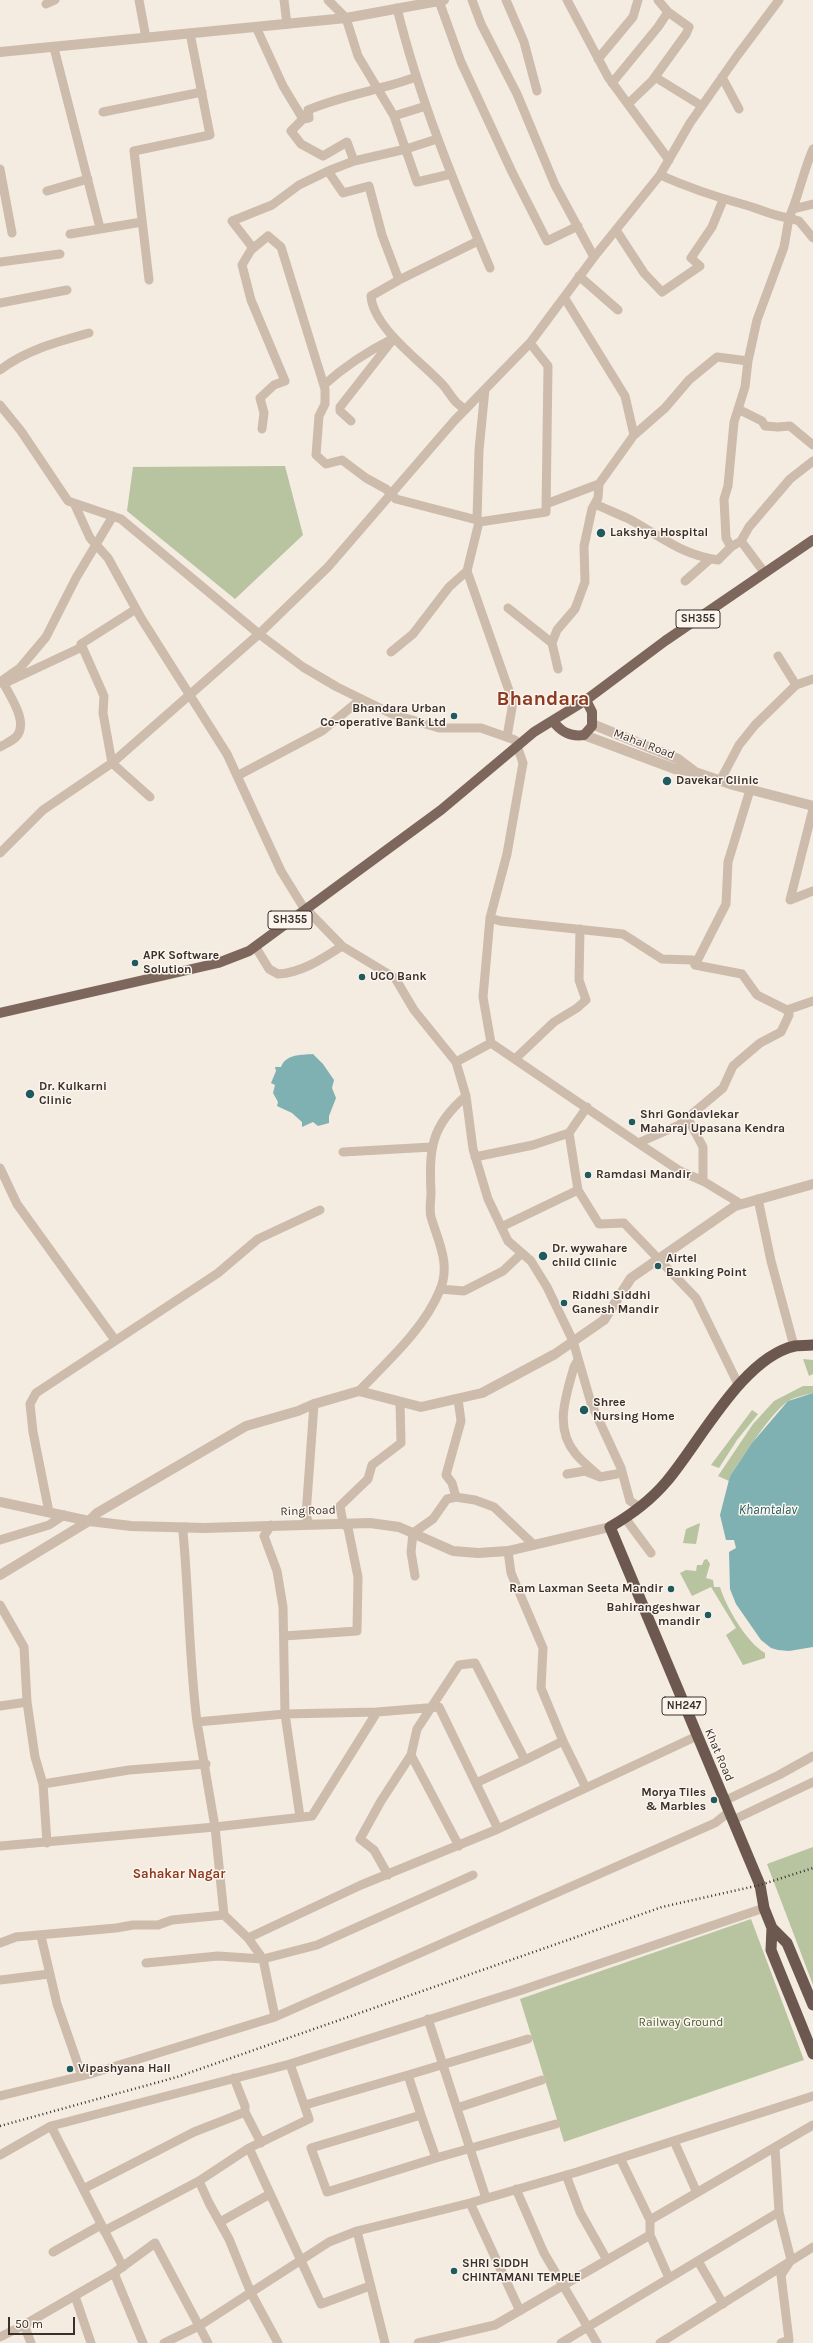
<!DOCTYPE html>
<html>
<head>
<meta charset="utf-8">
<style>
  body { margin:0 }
  #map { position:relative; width:813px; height:2343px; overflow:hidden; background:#f4ebe1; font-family:Karla,sans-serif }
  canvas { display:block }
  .scale { position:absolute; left:8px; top:2317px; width:67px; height:18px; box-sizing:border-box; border:2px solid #3b302b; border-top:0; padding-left:5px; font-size:12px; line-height:14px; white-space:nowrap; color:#3b302b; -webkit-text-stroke:3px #fbf5ee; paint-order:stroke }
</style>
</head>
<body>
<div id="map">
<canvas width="813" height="2343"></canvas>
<div class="scale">50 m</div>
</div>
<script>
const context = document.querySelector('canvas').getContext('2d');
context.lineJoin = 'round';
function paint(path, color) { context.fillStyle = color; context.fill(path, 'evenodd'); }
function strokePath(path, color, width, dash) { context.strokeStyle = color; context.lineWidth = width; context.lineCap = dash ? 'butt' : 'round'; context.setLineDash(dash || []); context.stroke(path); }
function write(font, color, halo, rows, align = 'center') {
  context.font = font + ' Karla,sans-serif'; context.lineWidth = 3; context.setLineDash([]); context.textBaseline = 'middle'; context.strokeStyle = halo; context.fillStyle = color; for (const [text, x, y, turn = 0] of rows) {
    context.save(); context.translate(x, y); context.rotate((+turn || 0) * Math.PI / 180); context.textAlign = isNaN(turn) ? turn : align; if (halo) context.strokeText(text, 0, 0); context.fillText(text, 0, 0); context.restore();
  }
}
paint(new Path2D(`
  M285,466L303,535L235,599L127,511L133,467Z
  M803,1359L813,1360V1374L809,1376Z
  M803,1386H813V1393C805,1395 793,1397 787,1402C769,1415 744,1456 730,1476L729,1481L718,1476L753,1424L774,1401Z
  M752,1410L758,1414L737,1440L719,1468L711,1465Z
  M700,1523L696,1544L683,1543L686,1529Z
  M707,1559L710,1564L706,1578L713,1580L714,1587H720C726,1607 747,1643 765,1653V1658L743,1665L726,1635L736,1628L711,1587L692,1596L680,1573L686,1570L696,1571L697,1565H702L704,1560Z
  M813,1847V1985L767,1864Z
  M751,1919L804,2060L564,2142L520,1999Z`), '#b8c4a0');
paint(new Path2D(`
  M313,1054L323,1064L334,1080L332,1088L336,1098L329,1116V1123L318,1126L313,1122L302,1127V1122L292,1113L277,1106L278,1102L273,1093L275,1085L271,1083L276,1071L275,1067H281C286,1054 300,1055 313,1054Z
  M813,1393V1647L789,1651L778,1650L771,1648L761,1640L736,1604L730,1589L729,1552L736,1548L734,1540H726L720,1515L730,1476L752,1443L788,1401Z`), '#7fb0b2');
strokePath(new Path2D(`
  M139,0L146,38
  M284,0L287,24
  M328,0L346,18L358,56L394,116L426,106
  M472,0L481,24L517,94L555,185L594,257
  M506,0L524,42L537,91
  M567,0L608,77L669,160
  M439,1L461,62L512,172L547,241L578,226
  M46,4L55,0
  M397,8C419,98 454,183 490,268
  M256,27L283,86L303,119L291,131L301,144L323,156L347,142L354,161L328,171L343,193L369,186L382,235L399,280L371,296C373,328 422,362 443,385C451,394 454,404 466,409
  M54,48L100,228
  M598,59L633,17L638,0
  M655,77L702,106
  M722,77L739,109
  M612,83L658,27L668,12
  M628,104L652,81L686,34L689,27L668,12L658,0
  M103,112L202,92
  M394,116L417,182L451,174
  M303,119L309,118L308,110C343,95 381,90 416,77
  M813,149C803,172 799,195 789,218L799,221L813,238
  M354,161L406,149L437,139
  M0,169L12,233
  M660,175C687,187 713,196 742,204C758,208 772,216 789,218L784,247L757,320L748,361L745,387L734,422L728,486L724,499L726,538L731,547L741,541L764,572
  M47,191L88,179
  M793,209L813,204
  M616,230L644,273L662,292L700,266L691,258L712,227L723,200
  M70,234L142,222
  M253,248L232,221L272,205L299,185L328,171
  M0,262L60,254
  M579,276L618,310
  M149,280L134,151L210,135L190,33
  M399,280L478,241
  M0,303L67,290
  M0,370C26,350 57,342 89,333
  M324,385C346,365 368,351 394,338L340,407V411L351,421
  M0,405L21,431L68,501L121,519L259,634L328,567L454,421L530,343L594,257L660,175L690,123L737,56L779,0
  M738,409L762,421L765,426L778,427L790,426L813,445
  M262,429L264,413L260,398L274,385L285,381L251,300L242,265L251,250L268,236L281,247L325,389V404L319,416L316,455L326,464L342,460L366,478L386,489L396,499L477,520L479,450L485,389
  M633,436L665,408L689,380L717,357L748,361
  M74,503L90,538L108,558L141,618L227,754L281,871L302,905L342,946L395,978L414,1010L456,1062L466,1096L473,1149L488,1199L508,1241L531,1261L547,1287L573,1341L591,1403L621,1468L630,1501L640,1507
  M546,504L599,484
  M595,504C606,509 618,514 629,519C662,537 680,554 718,560L731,547
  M477,520L479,522L467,571L513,702L507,737
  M479,522L546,512L548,366L530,343
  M741,541L749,527L790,479L813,461
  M685,581L710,559
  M508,608L552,643
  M136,609L81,644L104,696L103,713L112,763L150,797
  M391,652L413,634L449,587L467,571
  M778,656L796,685
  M558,669L552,643L557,630L575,609L585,582L584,546L592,509L598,498L599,484L634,435L625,396L564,297
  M0,682L20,668L46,637L76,578L113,516
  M3,684L80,648L81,644
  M0,747C5,744 12,741 16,737C29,723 11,698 4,684
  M237,776L322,731L361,699
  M720,781L739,745L755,725L796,685L813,679
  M750,790L728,862L726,904L695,965L742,974L757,995L787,1010L813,1001
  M813,809L790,900L813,891
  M0,853L43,810L112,763L259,634L303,667L337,687L392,714L439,728H481L515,740L523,763L507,854L490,918L483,997L491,1043L456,1062
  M490,918L500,921L623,934L662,959L693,960L695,965
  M255,946L269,969L278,974C301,973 322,959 342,946
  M491,1043L638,1143L679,1125L723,1088L733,1066L760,1043L781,1032L789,1015L787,1010
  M515,1059L554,1022L577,1008L586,1000L579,980L580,929
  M638,1143L680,1171L703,1181V1147L687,1117
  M343,1152L432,1147
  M475,1157L533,1145L569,1133L587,1107
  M0,1168L17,1204L115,1340
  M703,1181L741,1204
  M578,1190L599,1224L624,1223L696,1298L739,1386
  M758,1199L771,1261L794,1346
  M501,1227L578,1190L569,1133
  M440,1289L464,1291L503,1271L522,1253
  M359,1391C388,1361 424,1329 440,1290C451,1264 438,1241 431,1217C429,1209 431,1200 431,1193C429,1148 431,1126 466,1096
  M567,1474L585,1471L600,1477C592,1469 582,1462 575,1453C554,1427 566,1396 574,1367L578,1360
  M600,1477L622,1473
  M455,1497L475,1500L494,1507L534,1545
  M49,1512L33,1432L30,1404L36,1393L218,1273L258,1239L320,1210
  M625,1518L651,1553
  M309,1524L306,1515L314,1404
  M271,1525L264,1536L277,1571L283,1607L285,1714L300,1817
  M185,1527L183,1532C189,1596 189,1659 197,1722
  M0,1540L49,1525L64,1515
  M508,1551L511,1573L543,1648L541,1688L563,1741
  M415,1576L411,1552L413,1533L433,1519L447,1499L456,1497L452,1483L446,1475L461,1421L458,1399
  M0,1605L24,1647L27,1702L0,1706
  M284,1636L357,1631L358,1577L348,1528L343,1523L340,1506L368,1479L372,1465L401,1443L400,1402
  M27,1702L35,1757L43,1784L47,1843
  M377,1712L312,1816L215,1827L197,1722L285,1714Z
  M377,1712L439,1707L498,1829
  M411,1755L459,1846
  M476,1783L525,1760
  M43,1784L129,1770L206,1764
  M724,1801L779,1775L813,1756
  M733,1820L813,1782
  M0,1846L215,1827L224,1915L248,1938L263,1959L275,2017
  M388,1875L374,1850L360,1839L381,1801L411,1755L417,1729L459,1665L475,1663L525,1760L563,1741L586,1788
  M41,1936L57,2004L82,2076
  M248,1938L361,1885L498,1829L697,1736
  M0,1943L16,1937L116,1928L133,1925H158L172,1920L224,1915
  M146,1963L218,1956L263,1959L317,1945L473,1875
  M0,1980L49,1974
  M428,2019L486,2198
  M408,2075L528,2039
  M234,2078L245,2106V2112L261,2143
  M0,2096L90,2074L275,2017L715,1823L729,1812
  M305,2105L408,2075L421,2115L311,2148L327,2192L436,2158L556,2124
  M457,2108L542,2080
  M421,2115L436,2158
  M51,2126L123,2267
  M674,2141L697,2193
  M249,2148L321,2304L370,2286
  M775,2148L779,2212L791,2260L781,2275L789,2340L781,2343
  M0,2155L51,2126L290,2064L522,1990L764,1908
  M620,2158L650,2220
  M566,2175L580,2212L607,2260
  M83,2189L194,2132L245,2112
  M516,2189L544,2253L597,2343
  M470,2203L520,2311
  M220,2222L270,2194
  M104,2231L199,2181
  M357,2231L385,2343
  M650,2235L669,2278
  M53,2252L101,2225
  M698,2261L723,2304
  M114,2273L143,2343
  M75,2296L91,2343
  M0,2337L24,2325
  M31,2343L24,2325L114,2273L155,2243L199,2326L164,2343
  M208,2343L199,2326L329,2242L357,2231L470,2203L577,2172L813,2096
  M278,2343L251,2293L229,2239L209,2203L199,2181L249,2148L309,2119L290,2064
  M418,2343L495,2325L650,2235V2220L813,2125
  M561,2343L779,2212
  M660,2343L813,2247`), '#cdbbac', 9);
strokePath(new Path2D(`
  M0,52L346,18L444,0
  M592,724L678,759L694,771
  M584,735L675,769L695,772L733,785L813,806
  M0,1502L89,1521L131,1526L204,1528L370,1523L399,1527L453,1551L478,1553L508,1551L610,1527
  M0,1575L89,1521L97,1513L246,1426L298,1411L314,1404L359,1391L421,1407L482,1393L555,1354L604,1320L631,1278L735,1206L813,1184`), '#cdbbac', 10);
strokePath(new Path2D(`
  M586,700L665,641L813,540
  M0,1013L218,963L249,951L441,810L534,732L586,700L592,712V726L584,735C570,737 561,732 553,721`), '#7d675c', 10);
strokePath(new Path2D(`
  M813,1345C807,1346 800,1345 795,1346C743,1357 700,1442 667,1481C651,1500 631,1515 610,1527L760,1885L764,1908L772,1928L787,1943L813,2005
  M772,1928L771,1950L813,2054`), '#6c584f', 11);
strokePath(new Path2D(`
  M0,2126L177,2077L662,1907L760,1885L813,1868`), '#3b302b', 2.5, [1, 3]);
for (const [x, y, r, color] of [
  [601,533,5,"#1f5a5e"],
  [454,716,4,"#1f5a5e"],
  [667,781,5,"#1f5a5e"],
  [135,963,4,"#1f5a5e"],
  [362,977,4,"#1f5a5e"],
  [30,1094,5,"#1f5a5e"],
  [632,1122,4,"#1f5a5e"],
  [588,1175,4,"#1f5a5e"],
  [543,1256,5,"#1f5a5e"],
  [658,1266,4,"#1f5a5e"],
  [564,1303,4,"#1f5a5e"],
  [584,1410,5,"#1f5a5e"],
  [671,1589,4,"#1f5a5e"],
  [708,1615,4,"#1f5a5e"],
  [714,1800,4,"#1f5a5e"],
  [70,2069,4,"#1f5a5e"],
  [454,2271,4,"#1f5a5e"]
]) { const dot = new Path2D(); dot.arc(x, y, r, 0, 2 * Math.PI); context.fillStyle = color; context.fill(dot); strokePath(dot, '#fbf5ee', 1.5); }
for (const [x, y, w] of [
  [698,619,44],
  [290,920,44],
  [684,1706,44]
]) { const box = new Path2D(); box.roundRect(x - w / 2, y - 9, w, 18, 3); context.fillStyle = '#fbf5ee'; context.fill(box); strokePath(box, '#3b302b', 1); }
write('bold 11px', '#3b302b', null, [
  ["SH355",698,619],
  ["SH355",290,920],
  ["NH247",684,1706]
]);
write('bold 12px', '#3b302b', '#fbf5ee', [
  ["Lakshya Hospital",610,533],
  ["Bhandara Urban",446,709,"right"],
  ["Co-operative Bank Ltd",446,723,"right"],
  ["Davekar Clinic",676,781],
  ["APK Software",143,956],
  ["Solution",143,970],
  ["UCO Bank",370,977],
  ["Dr. Kulkarni",39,1087],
  ["Clinic",39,1101],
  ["Shri Gondavlekar",640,1115],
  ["Maharaj Upasana Kendra",640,1129],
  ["Ramdasi Mandir",596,1175],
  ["Dr. wywahare",552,1249],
  ["child Clinic",552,1263],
  ["Airtel",666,1259],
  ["Banking Point",666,1273],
  ["Riddhi Siddhi",572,1296],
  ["Ganesh Mandir",572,1310],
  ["Shree",593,1403],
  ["Nursing Home",593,1417],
  ["Ram Laxman Seeta Mandir",663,1589,"right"],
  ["Bahirangeshwar",700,1608,"right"],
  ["mandir",700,1622,"right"],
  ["Morya Tiles",706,1793,"right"],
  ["& Marbles",706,1807,"right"],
  ["Vipashyana Hall",78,2069],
  ["SHRI SIDDH",462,2264],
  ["CHINTAMANI TEMPLE",462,2278]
], 'left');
write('12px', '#3b302b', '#fbf5ee', [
  ["Mahal Road",644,744,21],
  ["Ring Road",308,1511,-2],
  ["Khat Road",719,1755,67]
]);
write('12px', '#4a5a2e', '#fbf5ee', [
  ["Railway Ground",681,2023]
]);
write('italic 13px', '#1f5a5e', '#fbf5ee', [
  ["Khamtalav",768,1510]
]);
write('bold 13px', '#8c3b22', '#fbf5ee', [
  ["Sahakar Nagar",179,1874]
]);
write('bold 20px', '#8c3b22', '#fbf5ee', [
  ["Bhandara",543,699]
]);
</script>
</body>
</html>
